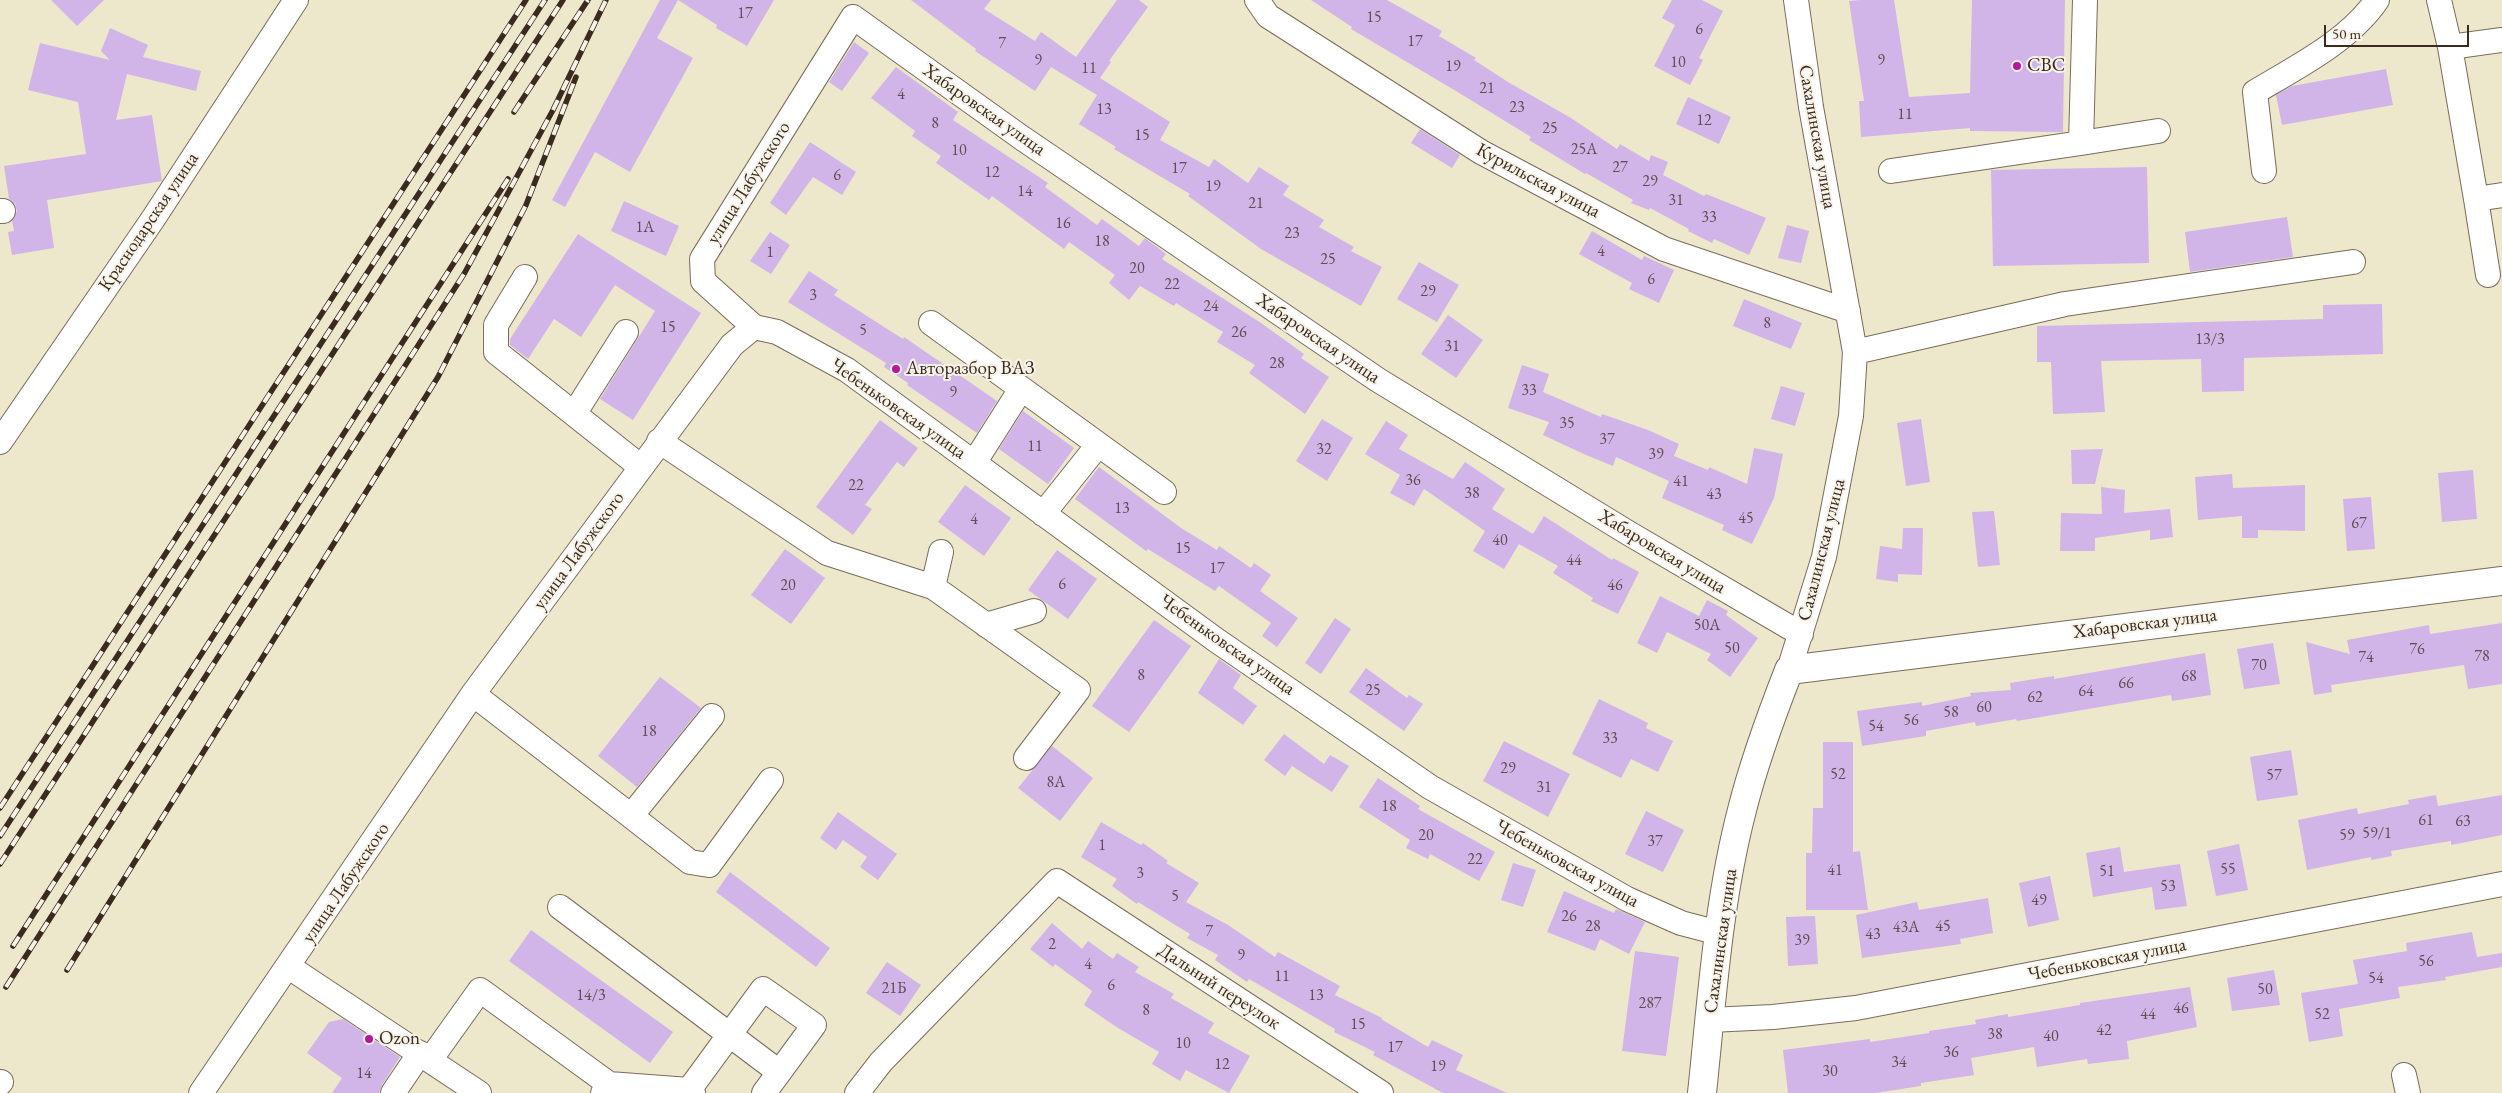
<!DOCTYPE html>
<html>
<head>
<meta charset="utf-8">
<style>
  body { margin:0 }
  #map { position:relative; width:2502px; height:1093px; overflow:hidden; background:#ede7cc; font-family:"EB Garamond",serif }
  canvas { display:block }
  .scale { position:absolute; left:2324px; top:25px; width:145px; height:22px; box-sizing:border-box; border:2px solid #3b2a1e; border-top:0; padding-left:6px; font-size:15px; line-height:18px; white-space:nowrap; color:#3b2a1e; -webkit-text-stroke:4px #f7f3e8; paint-order:stroke }
</style>
</head>
<body>
<div id="map">
<canvas width="2502" height="1093"></canvas>
<div class="scale">50 m</div>
</div>
<script>
const context = document.querySelector('canvas').getContext('2d');
context.lineJoin = 'round';
function paint(path, color) { context.fillStyle = color; context.fill(path, 'evenodd'); }
function strokePath(path, color, width, dash) { context.strokeStyle = color; context.lineWidth = width; context.lineCap = dash ? 'butt' : 'round'; context.setLineDash(dash || []); context.stroke(path); }
function write(font, color, halo, rows, align = 'center') {
  context.font = font + ' "EB Garamond",serif'; context.lineWidth = 4; context.setLineDash([]); context.textBaseline = 'middle'; context.strokeStyle = halo; context.fillStyle = color; for (const [text, x, y, turn = 0] of rows) {
    context.save(); context.translate(x, y); context.rotate((+turn || 0) * Math.PI / 180); context.textAlign = isNaN(turn) ? turn : align; if (halo) context.strokeText(text, 0, 0); context.fillText(text, 0, 0); context.restore();
  }
}
paint(new Path2D(`
  M51,0H104L77,26Z
  M660,0H774L747,46L716,28L717,25L678,0L657,38L693,58L630,172L595,152L565,207L552,200Z
  M911,0H991L984,9L1035,41L1041,32L1076,57L1117,0H1139L1148,7L1109,61L1111,62L1100,78L1170,122L1160,140L1209,167L1214,159L1248,183L1259,167L1289,186L1283,195L1324,220L1319,227L1354,247L1351,251L1382,267L1361,306L1261,249L1188,196L1190,194L1114,149L1116,147L1079,124L1097,95L1051,67L1035,91L975,51L976,49Z
  M1311,0H1387L1442,31L1439,36L1476,58L1474,60L1508,82L1571,118L1617,149L1620,144L1649,161L1651,155L1668,162L1663,175L1704,196L1706,194L1766,218L1749,255L1714,239L1712,243L1688,231L1689,229L1650,208L1649,210L1631,203L1633,200L1586,173L1585,174L1529,140L1531,137L1456,91L1351,29L1352,27Z
  M1672,0H1702L1723,11L1699,58L1703,60L1690,85L1654,66L1675,25L1662,18Z
  M1859,0H1894L1909,97L1970,93L1972,0H2065L2063,132L1970,131V128L1861,137L1859,101H1864L1849,1Z
  M110,28L148,45L143,57L201,71L196,91L127,74L116,120L152,115L162,181L47,200L54,248L12,255L8,232L14,231L12,220L17,211L15,204L9,199L4,166L86,154L78,102L28,90L40,43L110,60L101,51Z
  M854,42L869,53L842,91L829,82Z
  M896,67L958,112L953,120L1048,183L1045,187L1097,225L1102,219L1139,246L1145,238L1166,254L1162,259L1261,323L1304,354L1301,358L1329,377L1305,414L1249,373L1255,365L1217,342L1223,332L1176,303L1174,306L1140,286L1129,300L1109,283L1115,275L1069,242L1064,249L992,196L989,200L936,163L941,156L912,136L915,131L871,98Z
  M2386,69L2393,105L2282,125L2276,95L2292,86Z
  M1688,97L1731,117L1719,144L1676,124Z
  M1420,129L1460,155L1452,168L1411,143Z
  M810,142L856,172L842,195L813,177L786,215L770,203Z
  M2147,167L2149,263L1993,266L1991,170Z
  M624,201L679,226L666,256L611,231Z
  M2287,217L2293,257L2190,272L2185,232Z
  M1787,225L1809,231L1801,263L1778,258Z
  M1592,231L1642,260L1644,256L1674,270L1659,303L1629,289L1632,283L1579,254Z
  M770,232L790,245L771,274L750,261Z
  M578,234L701,313L633,420L600,399L655,311L615,285L581,337L554,319L528,359L510,345V339Z
  M1419,262L1459,285L1437,322L1397,299Z
  M809,271L838,290L834,295L903,339L904,337L997,401L977,433L907,385L908,383L884,367L886,363L788,302Z
  M1744,299L1802,323L1791,349L1733,326Z
  M2382,304L2383,354L2244,358V391L2202,392L2201,359L2101,361L2105,412L2053,414L2051,362H2037V326L2323,319V305Z
  M1448,315L1483,340L1456,378L1421,354Z
  M1522,365L1549,374L1543,392L1601,417L1602,414L1648,430L1679,444L1674,456L1708,470L1709,467L1747,484L1754,448L1783,454L1774,498L1752,544L1722,530L1724,525L1662,498L1669,481L1616,457L1613,466L1586,455L1543,435L1549,422L1508,408Z
  M1781,386L1805,393L1795,426L1771,419Z
  M1023,411L1074,448L1048,484L999,449Z
  M1322,419L1353,438L1327,481L1296,461Z
  M1921,419L1930,482L1906,486L1897,423Z
  M880,420L918,448L904,467L897,462L865,505L872,509L853,535L816,507Z
  M1386,421L1408,435L1399,449L1453,479L1465,462L1505,489L1492,509L1533,534L1544,516L1612,560L1613,558L1639,572L1618,614L1591,601L1593,598L1553,573L1558,566L1519,544L1504,569L1473,551L1485,531L1424,489L1414,506L1390,493L1400,475L1365,454Z
  M2103,449L2095,484H2072L2071,450Z
  M1099,467L1181,528L1217,550L1219,546L1251,568L1254,563L1271,575L1260,591L1298,618L1277,647L1262,636L1271,623L1219,586L1215,591L1148,549L1146,551L1075,499Z
  M2473,470L2477,519L2442,522L2438,473Z
  M2232,474L2233,488L2305,485V531L2258,530V538H2242V516L2198,520L2195,477Z
  M965,485L1011,518L984,556L938,522Z
  M2101,487L2125,490L2124,513L2170,509L2173,537L2150,540V530L2095,538V551H2060L2061,513L2102,514Z
  M2371,497L2375,549L2347,551L2343,499Z
  M1994,511L2000,565L1978,567L1972,512Z
  M1903,528H1923L1922,575L1898,574V582L1876,579L1880,546L1902,549Z
  M785,549L825,578L791,624L751,595Z
  M1057,550L1097,579L1068,619L1028,590Z
  M1660,596L1699,616L1707,600L1728,611L1726,615L1758,638L1730,677L1707,660L1711,654L1667,632L1657,653L1637,643Z
  M1335,618L1351,629L1321,674L1305,663Z
  M1154,620L1191,646L1129,732L1092,706Z
  M2502,623V684L2468,689L2464,665L2331,685L2332,692L2314,695L2306,642L2350,654L2347,640L2429,625L2430,634Z
  M2273,643L2280,684L2244,689L2237,649Z
  M2205,653L2211,695L2172,701L2171,695L2017,721L2016,719L1976,726L1975,722L1926,731V736L1862,746L1857,711L1922,702V706L1971,696L1970,693L2011,690L2010,683L2054,676V679Z
  M1219,659L1241,675L1233,688L1257,706L1243,725L1198,693Z
  M1366,668L1407,698L1409,695L1423,704L1404,731L1349,692Z
  M660,677L701,708L637,787L598,756Z
  M1599,699L1648,723L1646,728L1673,741L1658,772L1631,759L1621,778L1572,754Z
  M1284,734L1324,764L1330,755L1349,766L1332,792L1292,766L1285,776L1264,760Z
  M1504,741L1570,774L1548,817L1483,781Z
  M1823,742H1853V852L1860,851L1868,910H1806V853H1812L1813,808H1823Z
  M1052,746L1093,778L1060,821L1018,788Z
  M2291,750L2298,795L2257,801L2250,757Z
  M1378,778L1420,806L1418,809L1495,852L1479,881L1430,854L1428,859L1406,848L1410,840L1359,807Z
  M2436,795L2438,806L2502,795V835L2451,845V841L2391,851L2392,856L2371,860V857L2307,870L2298,820L2357,808L2358,814L2409,804L2408,800Z
  M1646,811L1684,830L1663,872L1625,854Z
  M838,812L897,854L878,880L860,867L867,857L843,840L836,850L820,838Z
  M1101,822L1141,845L1143,843L1168,861L1166,863L1199,883L1186,902L1228,925L1275,957L1278,952L1340,986L1335,995L1382,1018L1381,1019L1428,1047L1432,1040L1463,1055L1456,1070L1507,1093H1443L1373,1055L1375,1052L1334,1032L1335,1029L1249,979L1247,982L1215,960L1218,955L1187,938L1190,934L1138,902L1137,904L1112,886L1117,879L1081,857Z
  M2239,844L2248,890L2216,896L2207,851Z
  M2120,847L2124,872L2180,864L2187,906L2155,910L2152,887L2093,897L2086,853Z
  M1513,863L1536,870L1523,907L1501,900Z
  M730,872L830,948L816,967L716,892Z
  M2050,876L2059,920L2028,927L2019,883Z
  M1564,891L1614,913L1616,909L1645,922L1629,954L1600,939L1595,951L1547,932Z
  M1988,898L1993,933L1960,939L1961,944L1862,958L1856,915L1917,902L1919,910Z
  M1815,916L1818,964L1788,966L1786,917Z
  M1052,923L1082,949L1088,941L1113,959L1117,953L1139,967L1135,972L1174,994L1171,998L1214,1023L1208,1033L1250,1056L1229,1093L1186,1070L1180,1081L1152,1064L1159,1052L1118,1028L1084,1005L1092,991L1055,964L1053,967L1030,949Z
  M531,930L673,1032L650,1063L509,961Z
  M2472,932L2477,957L2502,953V967L2445,977L2446,980L2398,987L2400,998L2339,1009L2343,1036L2309,1042L2301,993L2358,984L2353,960L2407,951L2406,943Z
  M1635,951L1679,957L1666,1056L1622,1051Z
  M887,962L921,985L900,1016L866,993Z
  M2274,970L2280,1005L2232,1011L2227,978Z
  M2190,987L2197,1027L2127,1041L2129,1059L2088,1064L2087,1059L2037,1067L2034,1047L1971,1058L1974,1075L1921,1083V1086L1875,1093H1788L1783,1050L1870,1039V1042L1929,1033V1031L1976,1024L1975,1020L2008,1014V1017L2080,1005V1003Z
  M343,1019L400,1057L382,1085L379,1093H332L342,1078L307,1053L329,1022Z`), '#d1b5e8');
const minor = new Path2D(`
  M1257,0L1268,16L1481,152L1664,249L1848,311
  M2439,0L2450,47L2476,199L2502,195
  M853,17L1022,138L1378,380L1630,534L1801,634
  M2450,47L2502,40
  M2081,143L2158,131
  M1891,171L2081,143L2085,0
  M2264,171L2255,92C2297,67 2349,41 2377,0
  M2476,199L2488,275
  M0,211H3
  M525,277L496,325V352L641,467
  M931,323L1164,492
  M754,327L777,332L847,370L1216,640L1430,787L1627,899L1681,923L1719,933
  M754,327L703,281L702,259L853,17
  M1855,352L2065,304L2353,262
  M574,414L626,332
  M659,441L827,553L933,587L1078,690L1026,758
  M0,442L153,219L296,0
  M974,463L1021,389
  M1043,514L1098,445
  M933,587L941,552
  M986,625L1034,611
  M1789,670L1824,557L1851,416L1855,352L1811,107L1796,0
  M473,694L631,816L712,716
  M631,816L690,862L709,865L771,780
  M560,907L779,1072
  M289,967L479,1093
  M1710,1020L1773,1017L1856,1008L2502,884
  M430,1060L480,990L609,1084L603,1093
  M2404,1075L2408,1093
  M0,1083L1,1082
  M609,1084L689,1090L693,1093
  M689,1090L763,989L814,1025L764,1093
  M201,1093L473,694L732,345L754,327
  M393,1093L420,1053
  M857,1093L881,1062L1057,881L1381,1093`);
const major = new Path2D(`
  M1702,1093C1712,999 1718,902 1742,810C1754,762 1771,716 1789,670L2502,581`);
strokePath(minor, '#796c5b', 26);
strokePath(major, '#796c5b', 30);
strokePath(minor, '#fff', 24);
strokePath(major, '#fff', 28);
const rail = new Path2D(`
  M514,112L588,0
  M0,808L526,0
  M0,836L545,0
  M0,864L563,0
  M13,946L508,179
  M67,970L438,377L526,205L576,77
  M6,987L464,274L553,110L606,0`);
strokePath(rail, '#3b2a1e', 5.5);
strokePath(rail, '#f7f3e8', 4, [11]);
for (const [x, y, r, color] of [
  [2017,66,5,"#b5179e"],
  [896,369,5,"#b5179e"],
  [369,1039,5,"#b5179e"]
]) { const dot = new Path2D(); dot.arc(x, y, r, 0, 2 * Math.PI); context.fillStyle = color; context.fill(dot); strokePath(dot, '#f7f3e8', 2); }
write('16px', '#604d50', null, [
  ["17",745,14],
  ["15",1374,18],
  ["6",1699,30],
  ["17",1415,42],
  ["7",1002,44],
  ["9",1038,61],
  ["9",1881,61],
  ["10",1678,63],
  ["19",1453,67],
  ["11",1089,69],
  ["21",1487,89],
  ["4",901,95],
  ["23",1517,108],
  ["13",1104,110],
  ["11",1905,115],
  ["12",1704,121],
  ["8",935,124],
  ["25",1550,129],
  ["15",1142,136],
  ["25А",1584,150],
  ["10",959,151],
  ["27",1620,168],
  ["17",1179,169],
  ["12",992,173],
  ["6",837,176],
  ["29",1650,182],
  ["19",1213,187],
  ["14",1025,192],
  ["31",1676,201],
  ["21",1256,204],
  ["33",1709,218],
  ["16",1063,224],
  ["1А",645,228],
  ["23",1292,234],
  ["18",1102,242],
  ["4",1601,252],
  ["1",770,253],
  ["25",1328,260],
  ["20",1137,269],
  ["6",1651,280],
  ["22",1172,285],
  ["29",1428,292],
  ["3",813,296],
  ["24",1211,307],
  ["8",1767,324],
  ["15",668,328],
  ["5",863,331],
  ["26",1239,333],
  ["13/3",2210,340],
  ["31",1452,347],
  ["28",1277,364],
  ["33",1529,391],
  ["9",953,393],
  ["35",1567,424],
  ["37",1607,440],
  ["11",1035,447],
  ["32",1324,450],
  ["39",1656,455],
  ["36",1413,481],
  ["41",1681,482],
  ["22",856,486],
  ["38",1472,494],
  ["43",1714,495],
  ["13",1122,509],
  ["45",1746,519],
  ["4",974,520],
  ["67",2359,524],
  ["40",1500,541],
  ["15",1183,549],
  ["44",1574,561],
  ["17",1217,569],
  ["6",1062,585],
  ["20",788,586],
  ["46",1615,586],
  ["50А",1707,626],
  ["50",1732,649],
  ["76",2417,650],
  ["78",2482,657],
  ["74",2366,658],
  ["70",2259,666],
  ["8",1141,676],
  ["68",2189,677],
  ["66",2126,684],
  ["25",1373,691],
  ["64",2086,692],
  ["62",2035,698],
  ["60",1984,708],
  ["58",1951,713],
  ["56",1911,721],
  ["54",1876,727],
  ["18",649,732],
  ["33",1610,739],
  ["29",1508,769],
  ["52",1838,775],
  ["57",2274,776],
  ["8А",1056,783],
  ["31",1544,788],
  ["18",1389,807],
  ["61",2426,821],
  ["63",2463,822],
  ["59/1",2377,834],
  ["20",1426,836],
  ["59",2347,836],
  ["37",1655,842],
  ["1",1102,846],
  ["22",1475,860],
  ["55",2228,870],
  ["41",1835,871],
  ["51",2107,872],
  ["3",1140,874],
  ["53",2168,887],
  ["5",1175,897],
  ["49",2039,901],
  ["26",1569,917],
  ["28",1593,927],
  ["45",1943,927],
  ["43А",1906,928],
  ["7",1209,932],
  ["43",1873,935],
  ["39",1802,941],
  ["2",1052,945],
  ["9",1241,956],
  ["56",2426,962],
  ["4",1088,965],
  ["11",1282,977],
  ["54",2376,979],
  ["6",1111,986],
  ["21Б",894,989],
  ["50",2265,990],
  ["14/3",591,996],
  ["13",1316,996],
  ["287",1650,1004],
  ["46",2181,1009],
  ["8",1146,1011],
  ["44",2148,1015],
  ["52",2322,1015],
  ["15",1358,1025],
  ["42",2104,1031],
  ["38",1995,1035],
  ["40",2051,1037],
  ["10",1183,1044],
  ["17",1395,1048],
  ["36",1951,1053],
  ["34",1899,1063],
  ["12",1222,1065],
  ["19",1438,1067],
  ["30",1830,1072],
  ["14",364,1074]
]);
write('19px', '#3b2a1e', '#f7f3e8', [
  ["СВС",2027,66],
  ["Авторазбор ВАЗ",906,369],
  ["Ozon",379,1039]
], 'left');
write('19px', '#3b2a1e', '#f7f3e8', [
  ["Хабаровская улица",984,110,35],
  ["Сахалинская улица",1817,137,80],
  ["Курильская улица",1538,181,28],
  ["улица Лабужского",749,183,-58],
  ["Краснодарская улица",149,222,-56],
  ["Хабаровская улица",1318,339,34],
  ["Чебеньковская улица",898,409,35],
  ["Сахалинская улица",1822,550,-76],
  ["улица Лабужского",579,551,-54],
  ["Хабаровская улица",1662,552,31],
  ["Хабаровская улица",2145,624,-7],
  ["Чебеньковская улица",1227,645,35],
  ["Чебеньковская улица",1567,864,29],
  ["улица Лабужского",346,883,-56],
  ["Сахалинская улица",1721,941,-82],
  ["Чебеньковская улица",2107,960,-11],
  ["Дальний переулок",1219,987,33]
]);
</script>
</body>
</html>
